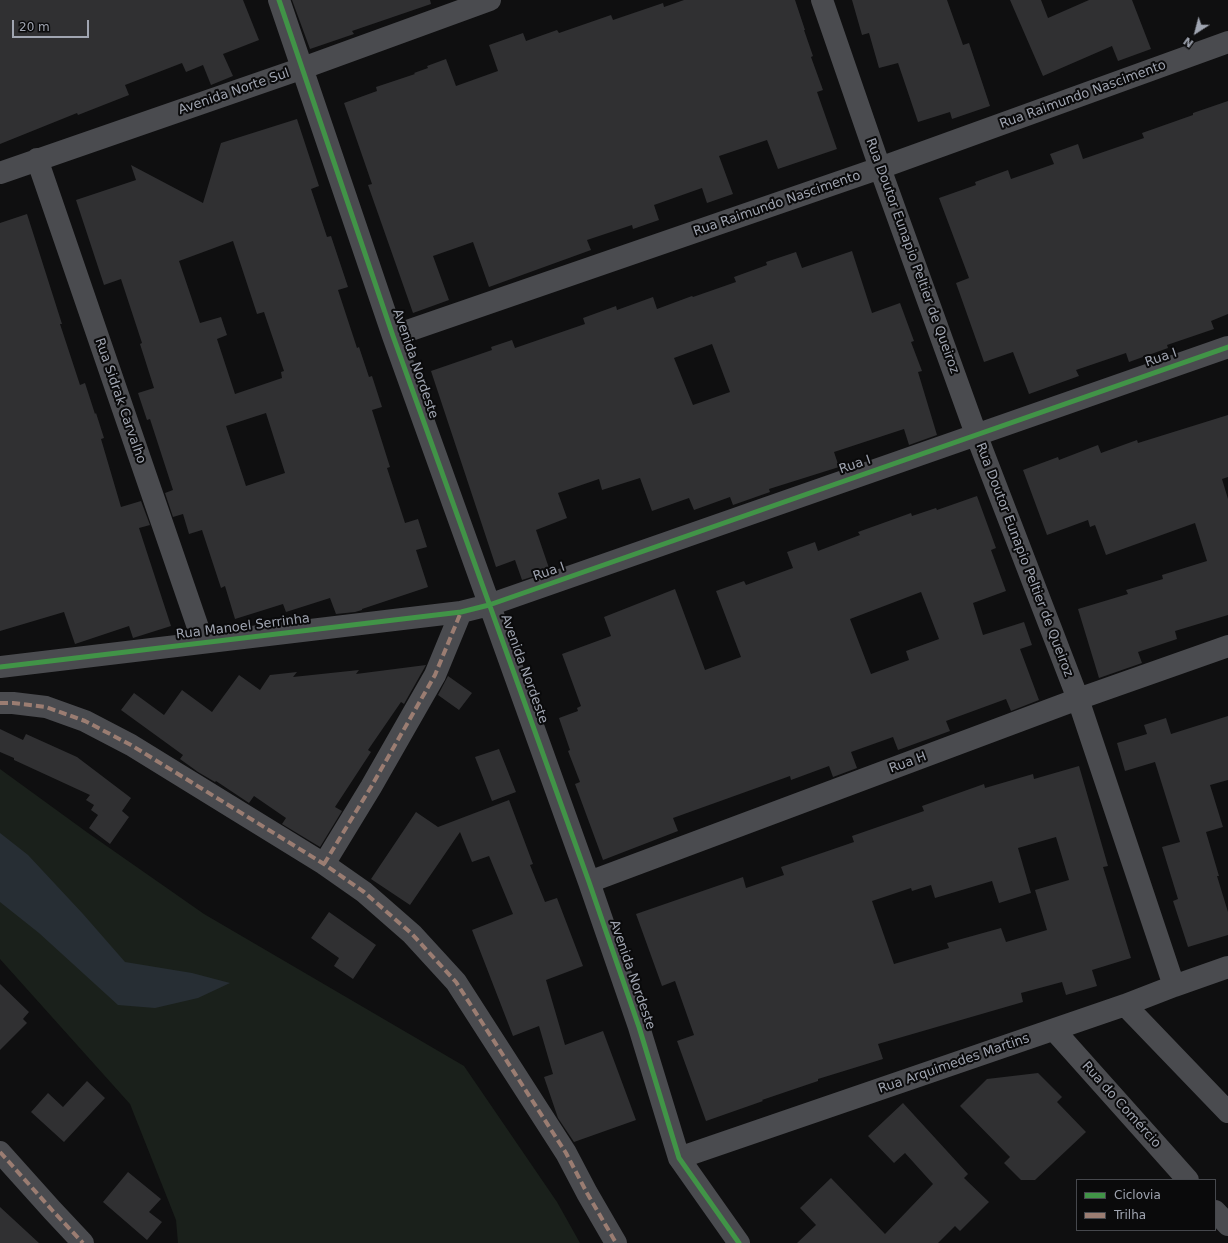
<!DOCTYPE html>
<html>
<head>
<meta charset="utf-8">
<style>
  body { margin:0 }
  #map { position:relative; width:1228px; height:1243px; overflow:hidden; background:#0f0f10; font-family:"DejaVu Sans",sans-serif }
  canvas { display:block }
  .legend { position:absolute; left:1076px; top:1179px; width:140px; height:52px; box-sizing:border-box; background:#0a0a0b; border:1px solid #46484d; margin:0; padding:5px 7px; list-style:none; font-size:12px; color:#a0a5b1 }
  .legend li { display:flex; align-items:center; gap:8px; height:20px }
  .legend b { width:20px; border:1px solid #46484d }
  .north { position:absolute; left:1176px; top:12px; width:40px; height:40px; -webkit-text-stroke:3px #0a0a0b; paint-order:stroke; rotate:216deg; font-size:11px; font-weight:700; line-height:16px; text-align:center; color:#a0a5b1 }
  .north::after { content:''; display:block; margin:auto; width:14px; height:18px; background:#a0a5b1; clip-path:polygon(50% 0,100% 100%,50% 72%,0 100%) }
  .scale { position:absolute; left:12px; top:20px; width:77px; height:18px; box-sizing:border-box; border:2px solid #a0a5b1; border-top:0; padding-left:5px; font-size:12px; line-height:14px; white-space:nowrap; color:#a0a5b1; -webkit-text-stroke:3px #0a0a0b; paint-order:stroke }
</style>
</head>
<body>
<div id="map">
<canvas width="1228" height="1243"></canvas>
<ul class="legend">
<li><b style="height:5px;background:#419447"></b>Ciclovia</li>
<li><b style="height:5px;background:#9b7d72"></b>Trilha</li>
</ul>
<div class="north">N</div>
<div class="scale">20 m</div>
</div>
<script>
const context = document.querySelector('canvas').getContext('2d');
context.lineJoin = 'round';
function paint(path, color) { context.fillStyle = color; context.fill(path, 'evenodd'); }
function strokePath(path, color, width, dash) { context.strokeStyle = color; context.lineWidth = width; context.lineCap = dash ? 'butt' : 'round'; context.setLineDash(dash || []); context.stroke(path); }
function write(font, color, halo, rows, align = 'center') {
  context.font = font + ' "DejaVu Sans",sans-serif'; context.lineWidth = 4; context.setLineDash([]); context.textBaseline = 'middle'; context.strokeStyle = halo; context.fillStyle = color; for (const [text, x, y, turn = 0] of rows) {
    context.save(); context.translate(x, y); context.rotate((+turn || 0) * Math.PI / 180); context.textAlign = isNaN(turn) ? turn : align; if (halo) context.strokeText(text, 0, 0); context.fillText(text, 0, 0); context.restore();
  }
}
paint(new Path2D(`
  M0,769L88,833L204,914L464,1066L557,1202L580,1243H178L176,1220L130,1104L0,959Z`), '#1a201b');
paint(new Path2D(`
  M0,833L28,855L83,914L125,962L192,973L230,983L198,998L155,1008L118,1005L39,933L0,902Z`), '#272e34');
paint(new Path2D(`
  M0,0H243L259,40L223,54L233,76L211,85L203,65L186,72L182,63L125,85L129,95L78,115L77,113L0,144Z
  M292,0H430L431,4L352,31L354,34L310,49Z
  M684,0H795L805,30H804L813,56L811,57L823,90L817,92L837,149L778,169L767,140L719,156L733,194L707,203L702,188L654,205L659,220L633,229L632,225L587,240L591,250L489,287L473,242L433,256L449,300L413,313L368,185L372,184L344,103L377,91L376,87L415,74L414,73L428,68L427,66L446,59L456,86L498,71L489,45L523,33L526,41L557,30L559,33L611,15L613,20L663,3L664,7Z
  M852,0H947L963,45L969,43L990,106L952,119L950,112L918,122L898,63L879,68L869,33L862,35Z
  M1010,0H1041L1048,18L1089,0H1132L1151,49L1118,61L1112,46L1043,76Z
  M1228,101V314L1211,321L1214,329L1167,345L1168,348L1129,362L1126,353L1076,370L1079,376L1029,394L1013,352L984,362L956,283L969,278L939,198L976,185L975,182L1008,170L1011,179L1054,164L1050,154L1078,144L1083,159L1144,138L1142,133L1193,115V113Z
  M297,119L319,186L311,189L327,237L331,236L348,287L338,290L357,348L359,347L369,377L372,376L382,407L372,410L390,467L387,468L405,523L418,519L427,547L416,550L428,587L362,609V610L355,612L336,614L330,598L286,612L283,604L235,619L225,586L221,588L202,530L189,534L183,514L173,517L165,493L173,490L150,419L147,420L138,393L154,388L140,344L142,343L121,279L104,285L76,200L136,180L131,165L203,203L221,143ZM233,241L257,314L264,312L284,371L281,372L282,378L235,394L217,339L227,335L221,317L200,323L179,261ZM266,413L285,473L246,486L226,426Z
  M27,214L62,324H60L80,385L85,383L95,414L96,413L104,438L101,439L121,507L141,501L150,525L139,528L171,626L133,638L129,626L75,644L64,612L0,631V223Z
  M852,251L872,313L900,303L914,341L911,342L922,371L918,372L937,435L909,445L904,429L834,452L839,467L769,489L770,492L733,505L730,497L694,510L689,498L652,511L640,478L602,490L599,479L558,493L567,518L536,530L550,571L522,580L515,560L496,567L431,371L492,350L491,347L512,340L515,348L585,324L583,318L616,306L617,310L653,297L657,309L692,296L693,297L736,282L734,277L767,265L766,262L796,252L802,268ZM712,344L730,392L693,405L674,358Z
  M1228,415V477L1222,479L1228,499V615L1175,631L1177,639L1138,652L1142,663L1099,678L1078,609L1128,594L1126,590L1163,579L1162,575L1207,561L1195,523L1106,555L1095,525L1090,527L1088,520L1047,535L1023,470L1058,457L1059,460L1098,445L1101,453L1137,440L1138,443Z
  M977,496L996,548L991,550L1006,591L973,603L983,635L1024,622L1032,645L1020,649L1039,700L1011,711L1006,699L946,721L950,731L898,750L893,737L851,752L857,768L833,777L829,766L791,780L790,776L673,818L678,831L603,860L575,784L580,782L568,751L570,750L559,718L578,711L577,708L581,706L562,654L611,636L604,617L675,589L705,670L741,657L716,591L744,581L746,585L793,568L787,552L815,542L818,551L860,535L858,532L911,513L912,516L936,508L937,510ZM921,592L939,639L906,651L909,660L871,674L850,619Z
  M426,665L404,704L401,702L368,750L371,752L335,807L342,811L320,847L282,824L286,818L254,796L249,803L216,781L215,782L198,772L180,759L183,755L121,710L134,693L164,715L182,690L212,712L239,675L260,690L270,675L297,672L293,677L359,670L356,674Z
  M448,676L472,693L459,710L438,695Z
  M1228,716V780L1210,785L1223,827L1206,832L1219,876H1217L1228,912V935L1188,947L1173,901L1178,899L1162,847L1180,842L1155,762L1125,771L1117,743L1147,734L1144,725L1166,718L1171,734Z
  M0,729L23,740L26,734L77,757L131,798L122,811L129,817L110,844L89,828L98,815L91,810L94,805L86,800L90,795L14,760V758L0,752Z
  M499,749L516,792L492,801L475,757Z
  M1079,766L1108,866L1103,867L1131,958L1092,970L1097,986L1066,995L1062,982L1021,993L1023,1002L878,1044L883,1059L818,1079V1081L762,1100L763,1101L706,1121L677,1041L694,1035L675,981L662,986L636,914L743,877L746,888L784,875L781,867L854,842L852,836L924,811L922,806L984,784L985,788L1033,774L1034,779ZM1056,837L1069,880L1035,890L1047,930L1006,942L1001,928L947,943L949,948L894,964L872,901L911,888L912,891L931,885L935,898L992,881L999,903L1031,893L1018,848Z
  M509,800L533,864L530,865L545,902L557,898L583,966L546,980L565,1045L603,1031L636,1120L574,1142L558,1118L544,1077L553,1074L539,1026L513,1036L472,930L513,914L489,856L472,862L460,832L410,905L371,879L416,812L438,827Z
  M329,912L376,945L353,979L334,966L339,958L311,938Z
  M0,984L29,1012L23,1019L27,1023L0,1050Z
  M1038,1073L1062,1097L1057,1102L1086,1132L1035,1180H1021L1004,1163L1010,1157L960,1106L987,1079Z
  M87,1081L105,1098L64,1142L31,1112L48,1093L63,1107Z
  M903,1103L968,1174L964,1178L989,1202L960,1231L955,1226L938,1243H797L816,1225L800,1208L831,1178L885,1234L933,1184L905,1153L894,1163L868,1136Z
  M128,1172L161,1199L149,1212L162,1222L147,1240L103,1202Z
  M0,1207L39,1243H0Z`), '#303032');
strokePath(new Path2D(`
  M279,0L393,336L589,882L639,1027L679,1158L739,1243
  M822,0L880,168L976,434L1078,699L1174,986
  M37,159L203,642
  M0,173L303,68L490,0
  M393,336L880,168L1228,42
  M0,667L461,612L489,605L1228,347
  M0,703H13L46,707L85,721L131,745L324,864L364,892L412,934L456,982L566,1153L587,1193L616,1243
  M324,864L371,787L435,675L461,612
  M589,882L1078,699L1228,646
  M1125,1005L1228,1112
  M1054,1030L1188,1180
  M0,1152L52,1210L83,1243
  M679,1158L1125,1005L1174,986L1228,967
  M1215,1211L1228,1225`), '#4a4b4f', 22);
strokePath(new Path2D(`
  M0,703H13L46,707L85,721L131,745L324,864L364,892L412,934L456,982L566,1153L587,1193L616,1243
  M324,864L371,787L435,675L461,612
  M0,1152L52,1210L83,1243`), '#9b7d72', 4, [8, 4]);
strokePath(new Path2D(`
  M279,0L393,336L589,882L639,1027L679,1158L739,1243
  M0,667L461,612L489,605L1228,347`), '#419447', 5);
write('13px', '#a0a5b1', '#0a0a0b', [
  ["Avenida Norte Sul",234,92,-19],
  ["Rua Raimundo Nascimento",1083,95,-20],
  ["Rua Raimundo Nascimento",777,204,-19],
  ["Rua Doutor Eunapio Peltier de Queiroz",912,256,70],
  ["Rua I",1161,358,-19],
  ["Avenida Nordeste",415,364,71],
  ["Rua Sidrak Carvalho",120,401,71],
  ["Rua I",855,465,-19],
  ["Rua Doutor Eunapio Peltier de Queiroz",1024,560,69],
  ["Rua I",549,572,-19],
  ["Rua Manoel Serrinha",243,627,-7],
  ["Avenida Nordeste",524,669,70],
  ["Rua H",908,763,-20],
  ["Avenida Nordeste",632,975,71],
  ["Rua Arquimedes Martins",954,1064,-19],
  ["Rua do Comércio",1121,1105,48]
]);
</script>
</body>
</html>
